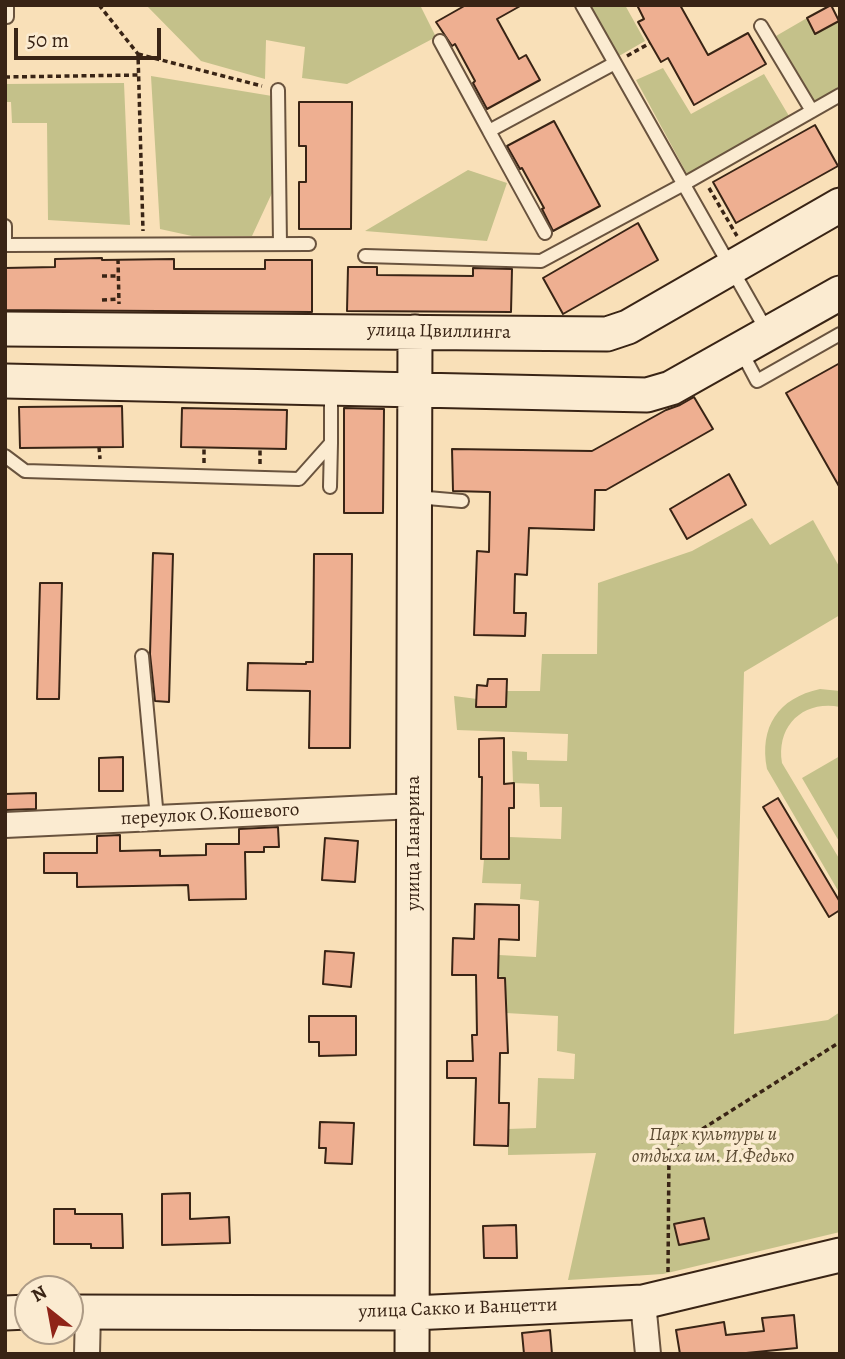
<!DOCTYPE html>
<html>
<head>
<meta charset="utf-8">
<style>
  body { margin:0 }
  #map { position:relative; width:845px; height:1359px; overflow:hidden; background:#f9e0b8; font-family:Alegreya,serif }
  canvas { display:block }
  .frame { position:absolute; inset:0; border:7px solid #392415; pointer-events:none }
  .north { position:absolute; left:14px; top:1275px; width:70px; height:70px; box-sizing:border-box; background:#fbebd1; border:2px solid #ad9b86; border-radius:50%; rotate:329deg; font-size:19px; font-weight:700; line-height:28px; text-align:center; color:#392415 }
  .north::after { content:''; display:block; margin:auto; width:24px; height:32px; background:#8f2418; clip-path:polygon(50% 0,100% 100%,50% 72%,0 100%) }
  .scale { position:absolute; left:14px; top:28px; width:147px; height:32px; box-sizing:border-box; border:4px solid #392415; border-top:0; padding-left:9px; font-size:21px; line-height:24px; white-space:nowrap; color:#392415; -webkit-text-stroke:5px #fbebd1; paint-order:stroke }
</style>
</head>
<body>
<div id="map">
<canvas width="845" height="1359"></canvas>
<div class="frame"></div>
<div class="north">N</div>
<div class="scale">50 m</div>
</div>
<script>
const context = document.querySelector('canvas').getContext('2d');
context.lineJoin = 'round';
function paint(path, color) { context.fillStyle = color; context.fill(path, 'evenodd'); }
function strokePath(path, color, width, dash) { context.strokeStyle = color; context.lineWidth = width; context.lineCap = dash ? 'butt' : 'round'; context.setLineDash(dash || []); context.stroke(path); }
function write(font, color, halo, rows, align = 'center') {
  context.font = font + ' Alegreya,serif'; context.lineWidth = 7; context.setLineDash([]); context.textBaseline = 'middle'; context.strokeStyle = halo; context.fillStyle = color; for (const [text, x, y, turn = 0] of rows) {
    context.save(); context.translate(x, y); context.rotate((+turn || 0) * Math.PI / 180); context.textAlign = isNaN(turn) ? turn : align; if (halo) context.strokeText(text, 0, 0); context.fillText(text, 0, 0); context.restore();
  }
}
paint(new Path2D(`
  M146,5H420L436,37L347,84L302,78L305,47L266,40L265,79L201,61Z
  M590,5H625L645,41L619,56Z
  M807,18L816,34L840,21V87L814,102L776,36Z
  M663,68L691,114L764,74L789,116L687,174L636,80Z
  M151,76L272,96V193L252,236H192L160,229Z
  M124,83L130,225L48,220L47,123H12L11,102H5V84Z
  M468,170L507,183L487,241L365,231Z
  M752,518L770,545L813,520L840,568V615L744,672L734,1034L828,1020L840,1012V1232L663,1274L568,1280L596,1153L508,1155V1129L536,1128L538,1078L574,1079L575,1054L557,1051L558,1016L506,1013L505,978L498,976L499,955L536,957L539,901L520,899L521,884L482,883L484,859H509V837L561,839L562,807H540L539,784L513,783L512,751L527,752V760L567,761L568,734L457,730L454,696L477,699V707H506V691H540L542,654H597L598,583L692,551Z
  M820,689L840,691V707C803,700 776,726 782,763L840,860V894L767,769C759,727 778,698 820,689Z
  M840,756V843L802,778Z`), '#c4c18a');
const building = new Path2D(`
  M466,5H522L497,19L519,59L526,55L540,80L487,109L473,83L475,81L455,44L452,46L436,22Z
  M637,5H680L708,55L748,33L766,64L694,105L668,58L661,62L638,22L644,19Z
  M831,5L839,21L815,34L807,18Z
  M299,102H352L351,229H299V182H306V146H299Z
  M554,121L600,206L553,231L542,209L544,208L522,168L520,169L507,146Z
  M815,125L838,166L736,223L713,182Z
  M638,223L658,260L563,314L543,278Z
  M102,258V260L174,259V269H265V260H312V312L5,310V268L55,267V259Z
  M348,267H377V275L473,276V268L512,269L511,312L347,311Z
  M840,363V488L786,393Z
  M694,397L713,429L606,490H595L594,530L529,528L527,575L515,574L514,613H526L525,636L474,635L477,551L489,552L490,492L453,491L452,449L592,451L666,410L680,405Z
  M122,406L123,447L20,448L19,407Z
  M182,408L287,410L286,449L181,447Z
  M344,408L384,409L383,513H344Z
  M729,474L746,505L687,539L670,509Z
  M153,553L173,554L169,702L155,701L150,654Z
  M314,554H352L350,748H309L310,691L247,690L248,663L306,664V662H313Z
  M40,583H62L59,699H37Z
  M488,679H507L506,707H476L477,685L487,686Z
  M504,738V784L514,783V808H509V859H481L482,777H479V739Z
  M123,757V791H99V758Z
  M36,793V809L5,810V794Z
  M778,798L840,902V910L829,917L763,807Z
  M278,827L279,847H264V852H245L246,899L189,900L188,885L77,887V873H44V853H97V836L120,835V851L160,850V856L206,855V844H239V829Z
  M325,838L358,841L355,882L322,880Z
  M475,904L519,905V940L499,939L498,978H505L508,1053H500L499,1103H509L508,1146L474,1145L476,1078H447V1061H473L472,1035H477L476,975H452L453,938L474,939Z
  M325,951L354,953L351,987L323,984Z
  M309,1016H356V1055L319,1056V1042H309Z
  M320,1122L354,1123L352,1164L325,1163L326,1148H319Z
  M190,1193V1219L229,1217L230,1243L162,1245V1194Z
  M54,1209H75V1214H122L123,1248H91V1244H54Z
  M704,1218L709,1239L679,1245L674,1224Z
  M516,1225L517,1258H484L483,1226Z
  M794,1315L797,1348L736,1354H680L676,1330L724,1322L726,1335L764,1331L762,1318Z
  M550,1330L552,1354H524L522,1333Z`);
paint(building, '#eeaf91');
strokePath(building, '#392415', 2);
const lane = new Path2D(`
  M582,5L768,333
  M7,17V5
  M761,26L812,111
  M440,41L489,131L615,63
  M278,90L280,244
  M489,131L545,233
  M5,226V245
  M6,245L309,244
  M365,256L541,261L684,184L840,95
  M740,349L757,381L840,334
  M5,456L25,471L299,479L331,443V390
  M330,487L331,443
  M416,497L462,501
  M142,656L157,818`);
const street = new Path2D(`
  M5,825L415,806
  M643,1302L648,1354
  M87,1354L88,1312`);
const secondary = new Path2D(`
  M5,329L607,334L628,327L840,205
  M5,381L647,395L671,388L840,293
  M70,1312L413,1313L643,1302L840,1255
  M5,1313L28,1312
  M412,1354L415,332`);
strokePath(lane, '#69533e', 16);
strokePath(street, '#69533e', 28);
strokePath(secondary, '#392415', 37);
strokePath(new Path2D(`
  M99,5L138,54L143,231
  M138,54L262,86
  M627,56L650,43
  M5,77L139,75
  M709,188L737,236
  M118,259L119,304
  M102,276H117
  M102,300L119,299
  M99,447L100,459
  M204,463V447
  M260,464V449
  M668,1272L669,1150L840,1042
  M36,1287H60`), '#392415', 3.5, [5, 3.5]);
strokePath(lane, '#fbebd1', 12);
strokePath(street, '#fbebd1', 24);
strokePath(secondary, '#fbebd1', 33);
write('19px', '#392415', '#fbebd1', [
  ["улица Цвиллинга",439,332,1],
  ["переулок О.Кошевого",210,815,-3],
  ["улица Панарина",414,843,-90],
  ["улица Сакко и Ванцетти",458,1309,-2]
]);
write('italic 19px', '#5c4b32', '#fbebd1', [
  ["Парк культуры и",713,1135],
  ["отдыха им. И.Федько",713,1157]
]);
</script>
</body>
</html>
